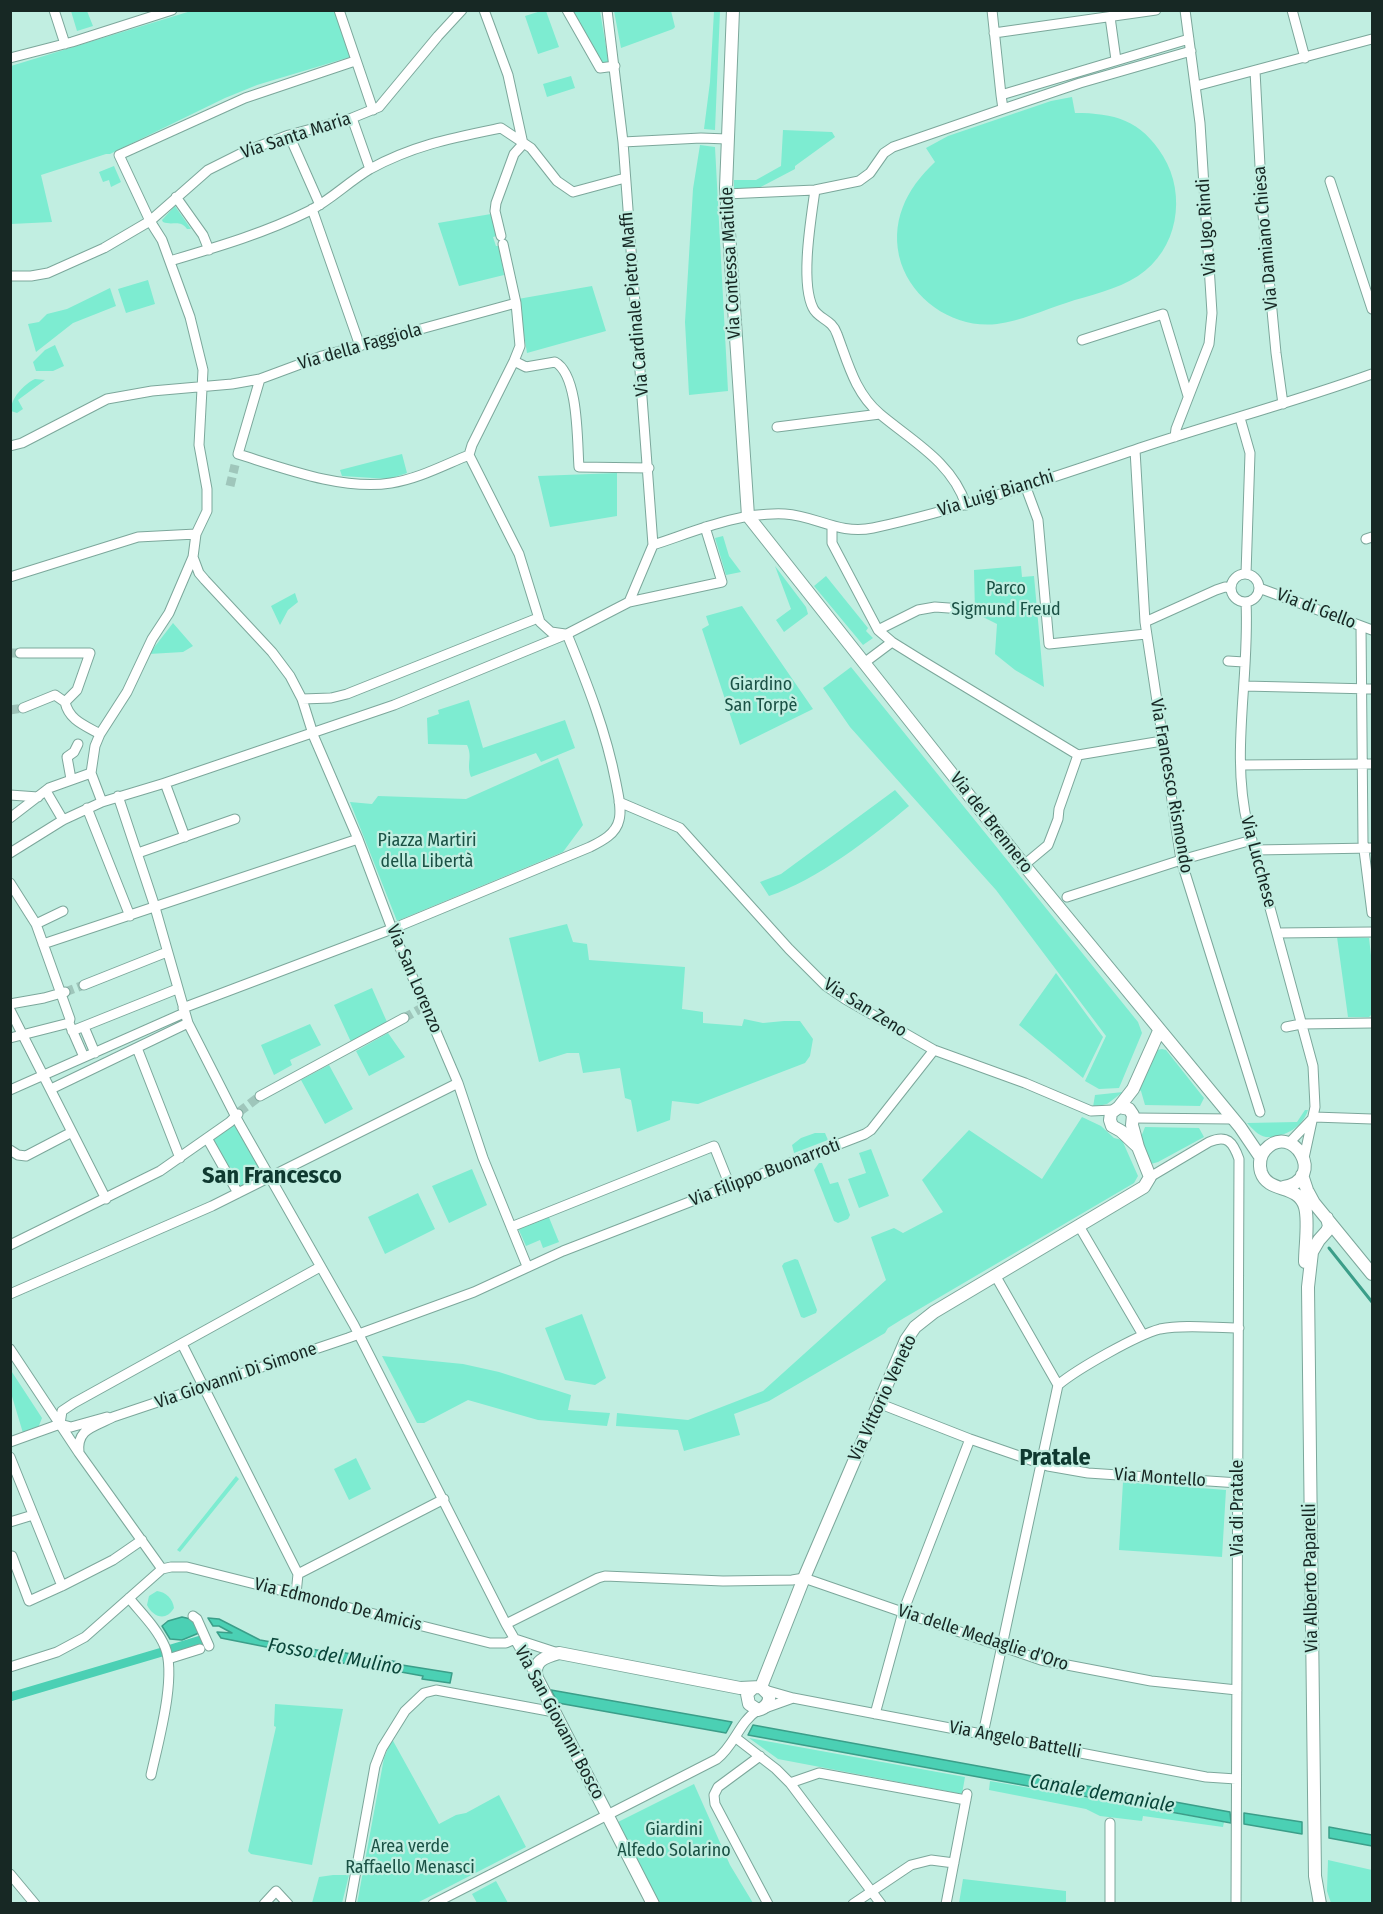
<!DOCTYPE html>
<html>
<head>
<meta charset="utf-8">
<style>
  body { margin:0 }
  #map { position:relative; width:1383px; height:1914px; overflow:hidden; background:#c1eee1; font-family:"Fira Sans Condensed",sans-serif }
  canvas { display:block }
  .frame { position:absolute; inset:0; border:12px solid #172824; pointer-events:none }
</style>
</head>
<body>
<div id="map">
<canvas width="1383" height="1914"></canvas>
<div class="frame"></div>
</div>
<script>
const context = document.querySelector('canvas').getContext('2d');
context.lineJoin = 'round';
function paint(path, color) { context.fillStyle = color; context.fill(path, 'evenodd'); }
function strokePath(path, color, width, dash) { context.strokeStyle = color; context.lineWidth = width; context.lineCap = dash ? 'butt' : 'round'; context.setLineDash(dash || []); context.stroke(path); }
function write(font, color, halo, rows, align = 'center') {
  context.font = font + ' "Fira Sans Condensed",sans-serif'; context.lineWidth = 4.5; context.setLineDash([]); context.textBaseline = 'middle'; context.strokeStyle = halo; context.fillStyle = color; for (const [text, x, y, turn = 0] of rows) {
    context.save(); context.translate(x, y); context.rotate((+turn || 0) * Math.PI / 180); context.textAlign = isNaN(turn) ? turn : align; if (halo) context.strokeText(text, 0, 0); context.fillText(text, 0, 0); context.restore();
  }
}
paint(new Path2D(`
  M71,11H87L93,26L77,31Z
  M191,11H335L350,57L257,85L225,98L110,154H106L41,175L52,222L11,224V66Z
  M541,11H546L559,47L538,54L525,16Z
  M570,11H600L609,64L602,65Z
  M614,11H671L675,27L673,29L621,48Z
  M714,11H720L715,130L704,129L710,82Z
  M571,76L575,88L547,97L543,84Z
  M1072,97L1075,113C1114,113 1141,120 1163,156C1187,195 1178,250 1138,276C1117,290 1089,295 1066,303C1044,310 1020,321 997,324C956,329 914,302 901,263C889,223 906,189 935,162L926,148L948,136L1051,101Z
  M783,130L832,132L835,137L795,166V169L755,190L734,191V180H756L781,166Z
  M700,145L715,147L728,391L689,395L685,322L693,189Z
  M114,166L121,182L111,187L109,180L103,182L99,172Z
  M175,206L191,229H187C180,219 173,226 163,222L162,220Z
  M491,214L497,236L493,237L496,246H499L504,275L459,286L438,223Z
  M148,280L155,304L126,313L118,289Z
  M592,286L606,331L527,353L518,299Z
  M110,288L116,306L73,323L36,352L28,324L39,322L47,314L67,309Z
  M55,345L64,366L53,371H36L33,362L45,350Z
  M35,379L45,380L18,400L23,409L17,413L11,411C10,399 24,384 35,379Z
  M402,454L407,473L389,479L342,476L340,470Z
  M617,473V516L550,527L538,476Z
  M723,536L729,556L741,572L726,575L715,538Z
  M775,566L806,607L808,614L784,632L776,620L791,609Z
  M1021,566L1022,577L1034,576L1044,687L1015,670L995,654L997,624L975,613L974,570Z
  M826,576L868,628L866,631L873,638L863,645L814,586Z
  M295,593L298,602L288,610L280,625L271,606Z
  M742,606L813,709L740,745L702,629L709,625L706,616Z
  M173,623L193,646L183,652L149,654Z
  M851,667L1138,1022L1142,1033L1119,1088L1099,1089L1085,1081L1106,1036L996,890L850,727L823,688Z
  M469,700L483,748L565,720L575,748L541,762L536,753L471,777C466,763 473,758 467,745L428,744L427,718L439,714L438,710Z
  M558,758L583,825L563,852L397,921L350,802L372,804L378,796L466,799Z
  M895,790L909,806C871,838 817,880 769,896L760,882L781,874Z
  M567,924L573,942L587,944L589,960L685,967L682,1009L703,1012V1023L742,1026L744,1019L763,1023L784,1021H800L813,1039L810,1056L805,1063L698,1104L672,1101L670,1120L637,1132L631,1100L625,1098L620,1068L583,1073L579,1053H567L539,1062L509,938Z
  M1337,937L1369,938L1372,964V1014L1369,1017H1348Z
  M1056,973L1103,1037L1083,1078L1019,1025Z
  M372,988L387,1022L351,1042L334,1005Z
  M310,1024L321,1045L290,1060L292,1065L274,1075L261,1045Z
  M388,1033L405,1057L369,1076L356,1051Z
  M1162,1049L1166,1050L1204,1098L1200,1106L1145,1105L1141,1091L1139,1090L1157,1050Z
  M329,1065L353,1109L325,1124L301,1080Z
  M1123,1092L1107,1104L1093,1107L1095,1095Z
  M1305,1110H1308C1303,1127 1284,1138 1266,1137C1258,1136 1252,1128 1247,1123L1297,1122Z
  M235,1117L269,1177L238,1193L207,1138Z
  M1082,1117L1101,1126L1114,1138L1122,1140L1138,1176L1134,1183L904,1318L888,1328L885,1333L769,1401L734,1414L740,1435L684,1451L678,1430L616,1426L617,1413L688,1420L763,1391L886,1280L871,1237L894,1228L903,1233L943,1212L922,1180L969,1130L1042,1179Z
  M1145,1127L1199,1128L1204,1137L1158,1162L1151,1164L1141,1137Z
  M815,1133H825L828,1140L794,1153L792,1145L801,1138Z
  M871,1149L889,1196L859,1208L848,1179L866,1173L859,1153Z
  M819,1163H822L830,1184L838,1182L850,1215L848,1219L838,1223L834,1221L814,1170Z
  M472,1169L487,1205L449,1223L432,1186Z
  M418,1193L435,1229L385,1254L368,1217Z
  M548,1215L559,1242L543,1248L540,1240L526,1246L518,1228Z
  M795,1259L798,1260L817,1310L816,1313L804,1318L801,1317L782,1266L784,1263Z
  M582,1314L606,1378L595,1385L565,1380L545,1328Z
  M382,1356L463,1364L499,1372L571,1395L568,1410L610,1413L607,1426L538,1420L468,1400L424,1423H417Z
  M10,1369L42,1418L38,1428L23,1433L11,1393Z
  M356,1458L371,1489L349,1500L334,1469Z
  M236,1476L239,1479L180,1552L177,1550Z
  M1123,1482L1226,1490L1222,1557L1119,1550Z
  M157,1591C166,1592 173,1599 174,1608C166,1622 153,1617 147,1605L149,1596Z
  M275,1704L343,1709L312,1865L251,1854L248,1851L276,1727L274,1726Z
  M749,1738L965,1777L962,1794L778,1759Z
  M392,1739L439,1824L456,1815L466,1813L499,1795L526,1847L417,1903L357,1904L384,1758Z
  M990,1781L1224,1822L1223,1827L1143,1816L1142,1821L1100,1816L1086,1809L989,1790Z
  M694,1784L730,1865L753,1903H659L618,1822Z
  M1328,1860L1372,1870V1903H1331L1327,1891Z
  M333,1875H349L342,1903H312L319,1877Z
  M963,1879L1066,1891V1903H959Z
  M496,1881L508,1903H477L472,1894Z`), '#7decd1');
const water = new Path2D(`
  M182,1617L195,1620L199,1633L182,1640L170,1639L162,1626L168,1621Z
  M208,1618L219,1619L260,1640L328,1652L332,1660L221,1638L217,1632L232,1633L219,1626H213Z
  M334,1651L398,1662L402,1665L452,1673L450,1683L422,1679L423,1676L401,1672L397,1673L337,1662L331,1652Z
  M551,1690L732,1722L726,1733L558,1703Z
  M753,1725L1230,1812L1231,1823L748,1735Z
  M1244,1813L1302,1822V1834L1244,1824Z
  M1329,1827L1372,1835V1846L1329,1838Z`);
paint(water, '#4bd0b4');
strokePath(water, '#3b9e89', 1.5);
strokePath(new Path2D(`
  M1329,1248L1372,1302`), '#3b9e89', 3);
strokePath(new Path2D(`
  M171,1649L204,1639
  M10,1697L162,1652`), '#4bd0b4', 9);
strokePath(new Path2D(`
  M230,486L235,465
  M10,653H20
  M10,710L23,708
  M65,992L84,985
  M404,1018L420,1009
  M239,1112L260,1096`), '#9fc6bb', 9, [9, 4.5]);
const minor = new Path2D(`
  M54,10L65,44
  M339,10L373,110
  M484,10L508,75L523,144L514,154L496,203L495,211L501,236
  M567,10L600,68L615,66
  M607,10L623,142L653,545
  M992,10L1001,95
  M1292,10L1305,58
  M1110,17L1116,60
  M994,33L1156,10
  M1189,39L1001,95L1003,109L1080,83L1191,51
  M10,58L72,42L172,10
  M1255,71L1262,204L1276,353L1283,404
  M1196,86L1372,39
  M352,118L370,169
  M289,135L320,205
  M623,142L701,138L727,139
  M1330,181L1372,309
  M815,190C811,219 800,282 813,308C818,319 832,319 837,334C848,363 855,393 880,414C912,441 952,462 966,505
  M726,194L815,190L859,181L870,173L884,153L893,147L1003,109
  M176,197L203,235L209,250
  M312,209L360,346
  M170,261C217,247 265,233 309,211C331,200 348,182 370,169C414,145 452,138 501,128L531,148L557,181L573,192L625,178
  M10,276H31L48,273L104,248L150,221L208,170L246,151L289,135L352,118L379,107L438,36L462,10
  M1082,340L1163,314L1188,396
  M514,361L526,367L555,362C579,375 577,442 579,467L649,468
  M260,379L238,454C283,468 344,491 391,483C418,479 444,465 469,455
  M1240,418L1250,453L1246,574
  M777,427L880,414
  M1175,437L1176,429L1209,344L1212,313L1200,123L1185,10
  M10,446L22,443L107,399L152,391L232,384L260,379L322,356L516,303
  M1135,450L1145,622L1181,860L1260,1112
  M469,455L472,445L514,361L520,346L516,303L503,244
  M469,455L519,554L540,622L551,632L565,634
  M1025,485L1038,520L1049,644L1146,634
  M832,527V543L878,630L892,642L921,660L1078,755
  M1366,539L1372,537
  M193,557L199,573L205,580L272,652L290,676L302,699L314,737L358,839L392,929L458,1083L483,1158L527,1266
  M1231 588a14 14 0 1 1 28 0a14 14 0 1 1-28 0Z
  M10,577L138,537L196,534
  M1259,588L1372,630
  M629,602L653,545C696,531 738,512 785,514C817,516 839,535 873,528C965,508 1054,477 1143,447C1219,422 1297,401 1372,374
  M1246,602C1250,677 1230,753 1248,827L1313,1066L1315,1107L1304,1158
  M1145,622L1216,590L1225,587L1231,588
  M1361,627L1363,842L1372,913
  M878,630L918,610L935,607L976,610
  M20,653H90L77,690L65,702L55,695L23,708
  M1228,661L1244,662
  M864,663L892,642
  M1244,686L1372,689
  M302,699L331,698L347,694L538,618
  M65,702C69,720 84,725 100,734
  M1241,765L1372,764
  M71,779L67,757L74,752L78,744
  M165,783L185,837
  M46,791L63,820
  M10,795L38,797
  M118,796L154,904L188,1023L239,1123L354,1325L506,1624L536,1676
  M102,802L91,773L95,746L100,734L127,692L152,639L169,613L193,557L196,534L207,511V489L199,445L203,370L190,317L162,240L150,221L119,155L245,98L355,61
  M619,802L680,828L789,949L826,986L845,999L934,1050L1025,1083L1091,1111L1113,1110
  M87,808L130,916
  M10,818L49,788L91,773
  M1255,850L1372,848
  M10,853L63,820L102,802L165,783L394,705L567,634L629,602L722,582L705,527
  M138,853L235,819
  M1024,865L1048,845L1058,819L1059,809L1078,755L1162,741
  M10,883L36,924L70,1019L69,1023L84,1057
  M1067,897L1181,860L1252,840
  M36,924L63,911
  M1277,933L1372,932
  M43,944L358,839
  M84,985L167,952
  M10,1004L44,998L65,992
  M183,1008L392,929L590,847C602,841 616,834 619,820C622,809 618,794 616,783C606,731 587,683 567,634
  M10,1010L106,1199
  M84,1027L95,1053
  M1286,1027L1301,1024L1372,1023
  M72,1031L177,989
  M10,1038L69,1023
  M137,1048L180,1158
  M51,1089L188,1023
  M10,1090L184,1013
  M260,1096L404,1018
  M1314,1117L1372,1119
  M1134,1118L1232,1119
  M207,1138L238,1193
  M1289,1143L1312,1119
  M10,1150L18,1155L26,1156L72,1132
  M1150,1177L1209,1142C1227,1134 1233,1142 1239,1159L1236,1904
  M1079,1226L1143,1335
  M511,1227L714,1146L730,1186
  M10,1245L160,1171L230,1122L238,1114
  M995,1275L1058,1385
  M10,1294L212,1206L458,1083
  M182,1344L298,1574L296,1594
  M10,1349L79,1453L162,1569
  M878,1403L970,1439L1048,1466L1088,1473L1239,1483
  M60,1424L62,1411L74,1403L320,1267
  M60,1424L71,1427L107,1417
  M10,1442L60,1424
  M79,1453C76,1428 95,1427 113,1417L348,1338L474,1292L563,1251L865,1134L871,1130L934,1050
  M10,1457L62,1586L113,1560L142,1540
  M10,1522L33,1515
  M10,1556H12L29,1601L62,1586
  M298,1574L444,1499
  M129,1598C141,1613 157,1628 165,1647C177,1676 158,1743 151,1775
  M193,1616L197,1619L209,1646
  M506,1624L598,1578L605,1576L723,1581L792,1580L804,1578L1041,1660L1151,1681L1237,1690
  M515,1639L558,1653
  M168,1659L200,1649
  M10,1667L57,1652L85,1637L162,1569L171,1567H187L490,1643H506L515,1639
  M765,1690L793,1698L1206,1777L1236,1779
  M765,1708L793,1698
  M875,1714L903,1612L970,1439
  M983,1734L1058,1385C1077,1369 1137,1335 1160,1329C1185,1324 1214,1328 1239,1328
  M736,1738L776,1769L790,1783L881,1904
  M760,1756L718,1787L714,1795L715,1804L768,1904
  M790,1783L819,1773L966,1800
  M10,1874L35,1904
  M264,1904L276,1891L288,1904
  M350,1904L375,1766L382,1748L405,1711L424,1693L436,1690L554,1712
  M433,1904L717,1759C735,1745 739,1722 758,1710
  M853,1904L911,1865L931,1860L954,1863
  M946,1904L967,1794
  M1110,1904V1823`);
const major = new Path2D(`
  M733,10L726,188L748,516L1024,865L1240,1127L1261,1158
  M1137,1146L1121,1131L1112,1126L1110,1120L1111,1113L1119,1107L1133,1089L1159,1031
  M1302,1175L1307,1190L1314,1203L1372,1274
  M1284,1187C1328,1179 1292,1120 1265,1150C1260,1156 1259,1164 1261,1172C1268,1194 1298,1183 1305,1207C1309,1221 1305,1246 1305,1262
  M761,1687L804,1578L906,1340L915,1327L934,1312L1144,1187L1150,1177L1138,1147L1132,1125L1133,1115L1129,1109L1119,1107
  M653,1904L537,1678C532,1661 545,1657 559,1653L740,1688L761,1687L769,1695C770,1703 766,1708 758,1710L749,1704L747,1694L752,1689
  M1320,1904L1315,1876L1308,1287L1312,1252L1319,1240L1327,1231L1329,1226L1327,1218`);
strokePath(minor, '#7ca79b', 11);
strokePath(major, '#7ca79b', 14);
strokePath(minor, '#fff', 9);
strokePath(major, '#fff', 12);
write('18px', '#172824', '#c1eee1', [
  ["Via Santa Maria",296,136,-18],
  ["Via Ugo Rindi",1207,227,-94],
  ["Via Damiano Chiesa",1266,238,-95],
  ["Via Contessa Matilde",731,263,-93],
  ["Via Cardinale Pietro Maffi",635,304,-95],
  ["Via della Faggiola",360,347,-16],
  ["Via Luigi Bianchi",996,494,-17],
  ["Via di Gello",1316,609,21],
  ["Via Francesco Rismondo",1171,786,80],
  ["Via del Brennero",991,823,52],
  ["Via Lucchese",1258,862,75],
  ["Via San Lorenzo",414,979,67],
  ["Via San Zeno",865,1008,32],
  ["Via Filippo Buonarroti",765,1173,-21],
  ["Via Giovanni Di Simone",236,1376,-19],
  ["Via Vittorio Veneto",883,1398,-65],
  ["Via Montello",1160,1478,4],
  ["Via di Pratale",1238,1508,-90],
  ["Via Alberto Paparelli",1311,1578,-91],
  ["Via Edmondo De Amicis",338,1605,14],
  ["Via delle Medaglie d'Oro",983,1638,18],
  ["Via San Giovanni Bosco",559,1723,62],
  ["Via Angelo Battelli",1015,1740,11]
]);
write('18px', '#1a5145', '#c1eee1', [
  ["Parco",1006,589],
  ["Sigmund Freud",1006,610],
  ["Giardino",761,685],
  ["San Torpè",761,706],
  ["Piazza Martiri",427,841],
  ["della Libertà",427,862],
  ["Giardini",674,1830],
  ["Alfedo Solarino",674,1851],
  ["Area verde",410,1847],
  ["Raffaello Menasci",410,1868]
]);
write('italic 20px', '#094539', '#c1eee1', [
  ["Fosso del Mulino",335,1657,10],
  ["Canale demaniale",1102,1794,10]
]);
write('bold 24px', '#0f3930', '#c1eee1', [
  ["San Francesco",272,1176],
  ["Pratale",1055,1458]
]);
</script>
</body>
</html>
